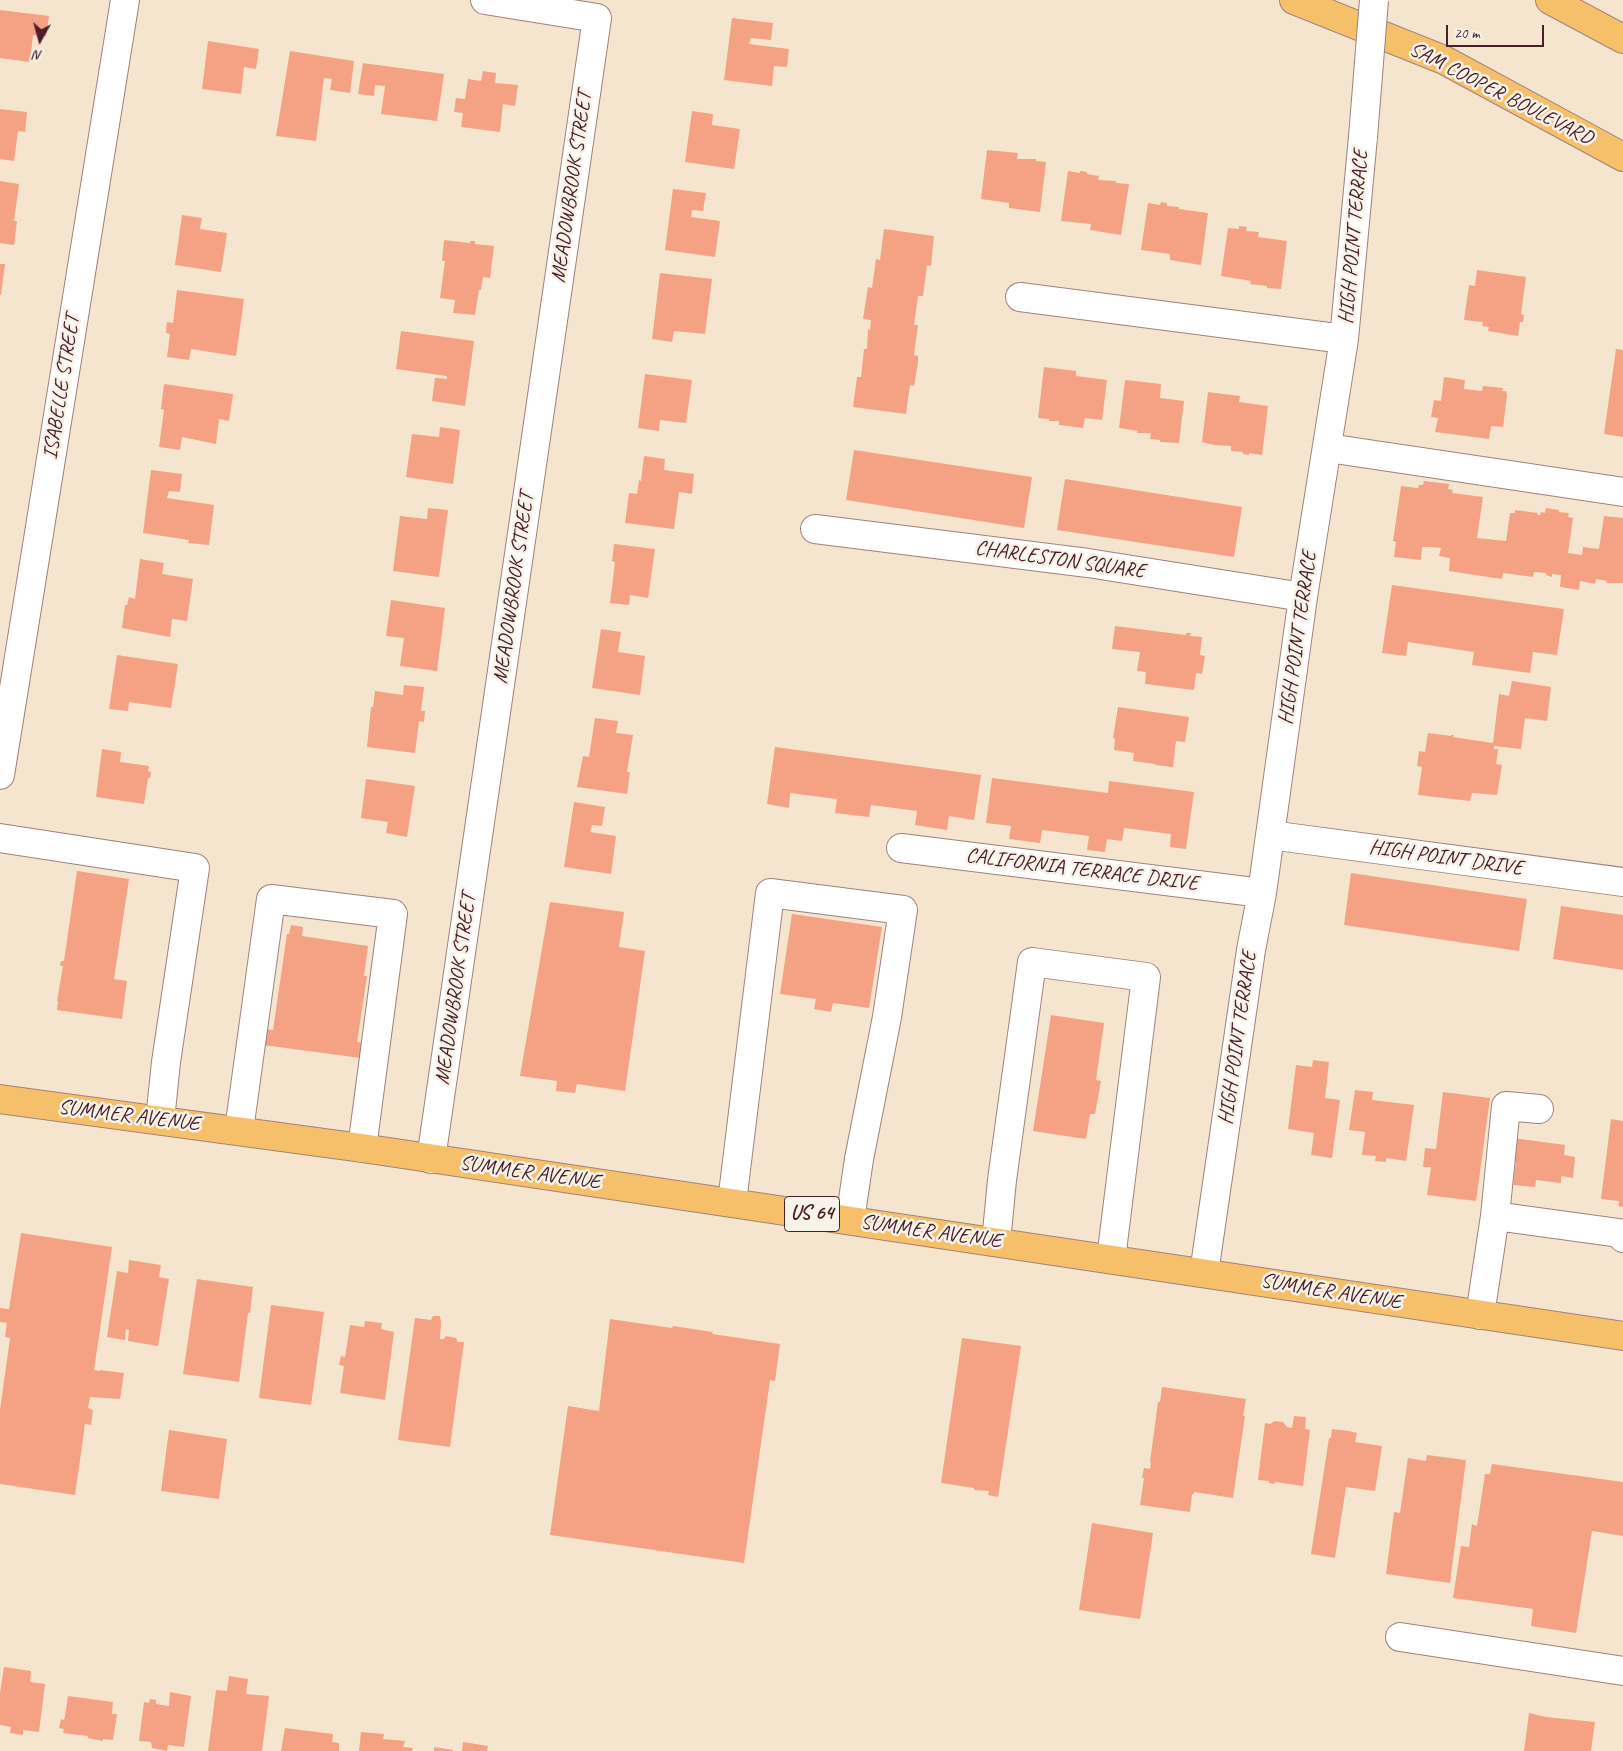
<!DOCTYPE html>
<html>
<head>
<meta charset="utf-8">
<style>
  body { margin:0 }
  #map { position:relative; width:1623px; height:1751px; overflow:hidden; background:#f5e5ce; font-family:Caveat,sans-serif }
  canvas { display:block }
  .north { position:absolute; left:15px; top:15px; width:50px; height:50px; -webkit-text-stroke:4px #f7f3e8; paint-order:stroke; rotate:187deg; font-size:14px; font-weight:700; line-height:20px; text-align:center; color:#4a1f2b }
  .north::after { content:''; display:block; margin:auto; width:18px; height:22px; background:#4a1f2b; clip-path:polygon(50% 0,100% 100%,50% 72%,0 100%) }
  .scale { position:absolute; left:1446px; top:25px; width:98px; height:22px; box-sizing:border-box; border:2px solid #4a1f2b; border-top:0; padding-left:6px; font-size:15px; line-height:18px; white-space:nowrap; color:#4a1f2b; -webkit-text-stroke:4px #f7f3e8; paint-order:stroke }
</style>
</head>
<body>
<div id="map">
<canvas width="1623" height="1751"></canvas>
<div class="north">N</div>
<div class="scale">20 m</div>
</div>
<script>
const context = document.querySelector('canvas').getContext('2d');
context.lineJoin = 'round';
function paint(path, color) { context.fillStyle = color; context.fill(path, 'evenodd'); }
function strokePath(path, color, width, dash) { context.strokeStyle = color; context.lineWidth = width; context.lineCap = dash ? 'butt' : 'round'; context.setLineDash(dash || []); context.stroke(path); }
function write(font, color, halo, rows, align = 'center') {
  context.font = font + ' Caveat,sans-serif'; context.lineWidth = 5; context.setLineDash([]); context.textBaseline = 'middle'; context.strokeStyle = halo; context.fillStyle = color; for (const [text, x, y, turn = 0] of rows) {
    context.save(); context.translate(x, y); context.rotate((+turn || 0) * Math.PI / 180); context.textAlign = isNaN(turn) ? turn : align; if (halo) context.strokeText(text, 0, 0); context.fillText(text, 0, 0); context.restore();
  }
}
paint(new Path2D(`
  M0,10L49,16L46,36L33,35L30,62L0,58Z
  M732,18L773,23L771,40L751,38L749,44L789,49L787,67L774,66L772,86L724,80Z
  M208,41L259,49L256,69L244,67L241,94L202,89Z
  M290,51L354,61L350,93L330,90L332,79L324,78L316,141L276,136Z
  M363,63L444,74L437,121L381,114L385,86L375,85L374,96L358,94Z
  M483,71L496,73L495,83L518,85L515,106L503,104L500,132L461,127L463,113L454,112L456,98L465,99L468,79L481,81Z
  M0,109L27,112L25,132L18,131L14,161L0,159Z
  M692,111L713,114L712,125L740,129L734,169L685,162Z
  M987,150L1018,153L1017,159H1036V161L1046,162L1040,212L1009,208V203L981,199Z
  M1068,171L1080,173V171L1087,172V174L1099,176L1098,180L1116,181V183L1129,184L1121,235L1090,230L1091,224L1061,221Z
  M0,181L19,184L14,221H17L14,245L0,243Z
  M673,189L706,193L703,211L692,210L691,217L720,221L715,257L665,250Z
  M1161,202L1167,203V206L1179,207V209L1208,213L1201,265L1170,260V254L1141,250L1148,203L1160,205Z
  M182,215L202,218L200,229L227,233L221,272L175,265Z
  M1239,226L1247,227L1246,231L1259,232L1258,237L1287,241L1281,289L1267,288V286L1250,284L1251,281L1221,276L1228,228L1239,229Z
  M884,229L934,236L931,266L927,265L923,296H918L914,325H918L914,355L918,356V363L914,386L910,385L906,414L853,407L857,377H861L864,349H867L868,329L870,330L871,320L863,319L868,287L872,288L876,259L880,260Z
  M444,240L470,243V241H475V244L494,246L490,278L483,277L481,290H479L475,315L453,313L455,300L440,298L445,261H442Z
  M0,264H5L1,295H0Z
  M1477,270L1526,277L1521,314L1524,315L1523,322H1520L1518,336L1488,331L1489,327L1482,326L1483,322L1464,320L1469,285L1475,286Z
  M660,273L712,279L705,334L674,331L672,342L652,339Z
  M177,290L244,299L236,356L191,349L189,360L167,357L170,334L166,333L167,322L173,323Z
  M401,331L474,341L465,406L432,401L435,378L447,379V376L396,369Z
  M1616,349L1623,350V437L1604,434Z
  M1044,367L1076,371V376L1107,380L1102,420L1085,418L1083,428L1059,425V421H1049V419L1038,418Z
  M645,374L692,380L686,423L660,420L659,431L638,428Z
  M1444,377L1465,380L1464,389L1482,391L1483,386L1503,388L1502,391H1506L1507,395L1503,427L1491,426L1489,439L1435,432L1438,418L1431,417L1434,400L1441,401Z
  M1125,380L1161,384L1160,398L1184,401L1179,443L1160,442V440L1150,439L1151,433H1137L1138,431L1119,428Z
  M164,384L233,394L229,421L219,419L216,444L182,437L180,450L159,447L164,410L161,409Z
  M1208,392L1240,396L1239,402L1268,406L1262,455L1249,453V455L1243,454V452L1231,451V446L1214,445L1202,442Z
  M440,427L460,430L453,484L406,477L412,434L439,437Z
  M854,450L1032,477L1024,528L846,500Z
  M644,456L665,459L664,470L694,474L692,494L679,492L674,529L625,523L629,493L637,494L639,480L641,481Z
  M151,470L182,474L180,492L169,491L167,498L214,505L209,545L188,543L189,540L143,533Z
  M1065,479L1242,507L1234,557L1057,530Z
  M1424,481L1449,484L1448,489L1453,490L1452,493L1483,497L1477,538L1506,541L1510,513H1515V510L1538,513L1537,515H1540L1541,512L1545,513L1546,508L1559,510V512L1569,513L1568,517L1573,518L1568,553L1582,555L1583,547L1599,549L1604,516L1623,518V583H1606L1607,581L1596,579L1595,584L1580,581L1579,590L1560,587L1561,575L1552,574V577L1546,575V573L1534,572L1533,577L1503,573L1502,579L1449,571L1450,558L1439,556L1441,548L1431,547H1422L1421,560L1394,557L1396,542L1393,541L1401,486L1418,488L1419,485H1423Z
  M428,508L448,510L439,577L393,571L400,516L427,519Z
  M614,544L655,549L648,598L630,595L629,605L610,603L615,562L612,561Z
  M140,559L164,563L162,574L193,579L187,621L172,619L170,637L122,628L125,605H127L129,597L135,599Z
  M1392,585L1564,609L1557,655L1533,652L1530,673L1472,665L1474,652L1408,642L1406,656L1382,653Z
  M391,600L445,608L437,671L400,666L404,638L386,636Z
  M1115,626L1186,635V633H1191L1190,636L1202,637L1200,655L1205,656L1202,674L1196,673L1194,690L1145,684L1146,672L1137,671L1140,652L1112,649Z
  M601,629L621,632L618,652L645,656L640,695L592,688Z
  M117,655L178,664L171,708L129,702L128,711L109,709Z
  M1512,681L1551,687L1547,721L1525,718L1521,749L1494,746V749H1498L1496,764L1502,765L1497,795L1472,793L1470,801L1418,795L1422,767L1417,766L1419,751L1425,752L1428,733L1451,736V735H1454L1453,737L1493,743L1499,694L1509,696Z
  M404,685L424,687L421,711H425L424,722L419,721L415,753L367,747L371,707H373L375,691L403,695Z
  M1118,707L1189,717L1185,742L1176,741L1173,767L1155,765V764L1133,761L1134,753L1114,750L1115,739L1113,738Z
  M595,718L618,721L616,733L633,735L627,772H630L627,794L577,787L583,756L589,757Z
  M775,747L981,775L974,820L949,816L947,830L915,825L917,811L871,805L869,817L835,813L837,799L790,793L789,808L767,804Z
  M102,749L121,752L120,762L149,766L148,771L151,772L150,778H148L144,804L96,797Z
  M992,778L1108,793L1109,781L1194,792L1186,849L1170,847L1171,834L1124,828L1122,841L1107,839L1105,852L1087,850L1089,836L1042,830L1040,843L1009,839L1011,826L986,823Z
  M366,779L415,786L407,837L386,833L388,822L361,818Z
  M574,802L605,807L602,826L592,825L590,832L616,836L611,874L564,867Z
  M77,871L129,879L114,979L127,981L122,1019L57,1010L58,1001H57L63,966H60L61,961H64Z
  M1351,873L1527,899L1519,951L1344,925Z
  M550,902L624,912L619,947L645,951L625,1091L577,1084L575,1093L556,1091L557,1081L520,1076Z
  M1561,906L1623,915V970L1553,959Z
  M792,914L882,927L869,1008L833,1003L831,1012L814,1009L816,999L780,994Z
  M291,925L303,927L302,936L368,946L364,976H367L357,1042L363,1043L361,1058L263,1045L266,1029L273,1030L287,934H289Z
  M1051,1015L1104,1023L1096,1080L1101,1081L1095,1114H1090L1086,1139L1033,1131Z
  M1313,1060L1329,1062L1325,1098L1340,1100L1332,1158L1311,1155L1314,1133L1288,1129L1296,1065L1312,1067Z
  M1355,1090L1373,1092L1372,1100L1414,1105L1406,1161L1386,1158V1162L1375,1161L1376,1156L1362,1155L1365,1132L1349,1130Z
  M1443,1092L1490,1098L1476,1201L1427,1195L1431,1167H1423L1425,1148L1436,1149Z
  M1611,1119L1623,1121V1207L1618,1206L1619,1201L1601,1199Z
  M1513,1138L1565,1145L1564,1155L1575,1157L1573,1178L1561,1176V1183L1536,1180L1535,1187L1513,1185L1516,1162L1510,1161Z
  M21,1233L112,1247L94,1370L100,1371V1370L124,1373L120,1399L90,1397L88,1408L93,1410L91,1425L85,1424L75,1495L0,1484V1410L10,1338L5,1337L7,1323L0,1322V1308L9,1309Z
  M129,1260L161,1265L159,1277L169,1279L158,1346L128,1341L129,1330L126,1329L125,1340L107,1337L117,1271L128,1273Z
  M197,1279L253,1287L250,1313H248L239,1382L183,1374Z
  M271,1305L324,1312L311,1405L259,1398Z
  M433,1316H440L441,1322L440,1339H444L446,1336L456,1338L458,1342H464L450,1447L398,1440L415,1318L431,1320Z
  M610,1319L672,1328L673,1326L713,1332L712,1334L780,1344L775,1381L770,1380L744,1563L550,1535L568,1406L599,1411Z
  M365,1321L382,1323L381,1329L394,1332L385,1400L340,1393L344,1366L339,1365L341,1356L345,1357L350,1325L364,1327Z
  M962,1338L1021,1346L998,1497L988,1495L989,1491L974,1490V1488L941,1483Z
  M1162,1387L1246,1399L1243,1416H1245L1233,1498L1194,1492V1494H1192L1190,1512L1140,1505L1144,1478H1142L1144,1468L1150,1469L1151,1463L1150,1462L1158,1402H1160Z
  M1294,1416L1306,1417L1305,1429L1310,1430L1303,1486L1275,1482L1274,1484L1269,1483V1481L1258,1480L1265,1423L1270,1424L1275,1421L1283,1422L1287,1427L1292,1428Z
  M1332,1429L1349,1431L1357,1433L1355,1442L1382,1446L1375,1491L1346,1487L1335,1558L1311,1554L1329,1438H1331Z
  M169,1430L227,1439L219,1499L161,1491Z
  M1427,1455L1466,1460L1450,1583L1386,1574L1394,1512L1400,1513L1408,1458L1426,1461Z
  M1492,1464L1623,1482V1536L1592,1531L1576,1633L1531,1626L1533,1609L1453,1598L1461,1546L1469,1547L1472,1524L1477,1526L1485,1474H1490Z
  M1092,1523L1153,1533L1140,1619L1079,1610Z
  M4,1667L31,1671L30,1682L45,1684L39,1732L23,1730V1735L10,1733L11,1727L0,1725V1693Z
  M229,1676L248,1679L246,1694L269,1696L262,1751H208L216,1690L227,1691Z
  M170,1692L191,1696L184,1747L168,1745L167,1751L152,1748L151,1742L139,1741L144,1702L149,1703L150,1699L156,1700V1704L169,1706Z
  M68,1696L113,1702L112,1714H117L113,1740L103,1739V1741L88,1738V1736L63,1733L64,1729L59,1728L61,1719L64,1720L65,1716Z
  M1529,1713L1546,1717L1595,1722L1591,1751H1524Z
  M285,1728L333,1734L332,1742L339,1743V1751H281Z
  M361,1732L384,1734L383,1739L405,1741L403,1747L413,1748L412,1751H359Z
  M463,1742L488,1746L487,1751H462Z
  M434,1747L453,1750V1751H434Z`), '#f5a183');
const minor = new Path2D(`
  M1020,297L1344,339
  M1328,448L1623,492
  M815,529L1088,563L1303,597
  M0,775L125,0
  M1270,835L1623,882
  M0,838L195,868L166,1062L160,1120
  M901,848L1262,893
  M239,1130L271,899L393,914L362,1148
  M431,1159L597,18L485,0
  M732,1202L770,893L903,910L887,1017L859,1159L850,1220
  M1495,1216L1506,1106L1539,1109
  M996,1242L1002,1180L1032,962L1146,977L1111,1259
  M1204,1273L1251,950L1262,893L1303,597L1344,339L1363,137
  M1480,1315L1495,1216L1619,1233L1623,1238
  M1400,1637L1623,1671`);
const major = new Path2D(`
  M0,1099L362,1148L1623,1336`);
const highway = new Path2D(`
  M1294,0L1444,60L1623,157
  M1550,0L1623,39`);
strokePath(minor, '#a0827c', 30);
strokePath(major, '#a0827c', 30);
strokePath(highway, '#a0827c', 30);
strokePath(minor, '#fff', 28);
strokePath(major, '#f6c06b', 28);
strokePath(highway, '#f6c06b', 28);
const minorBridge = new Path2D(`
  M1363,137L1374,0`);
strokePath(minorBridge, '#a0827c', 30, []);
strokePath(minorBridge, '#fff', 28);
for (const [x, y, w] of [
  [812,1214,55]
]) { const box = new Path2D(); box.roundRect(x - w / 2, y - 17.5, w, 35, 4); context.fillStyle = '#f7f3e8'; context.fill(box); strokePath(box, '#4a1f2b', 1); }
write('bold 20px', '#4a1f2b', null, [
  ["US 64",812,1214]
]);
write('21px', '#4a1f2b', '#f7f3e8', [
  ["SAM COOPER BOULEVARD",1501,94,27],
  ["MEADOWBROOK STREET",572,187,-82],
  ["HIGH POINT TERRACE",1354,237,-85],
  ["ISABELLE STREET",62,387,-81],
  ["CHARLESTON SQUARE",1060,560,8],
  ["MEADOWBROOK STREET",514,588,-82],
  ["HIGH POINT TERRACE",1298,638,-82],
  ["HIGH POINT DRIVE",1446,858,8],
  ["CALIFORNIA TERRACE DRIVE",1082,870,7],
  ["MEADOWBROOK STREET",456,989,-82],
  ["HIGH POINT TERRACE",1238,1038,-82],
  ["SUMMER AVENUE",129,1116,7],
  ["SUMMER AVENUE",530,1173,8],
  ["SUMMER AVENUE",931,1232,8],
  ["SUMMER AVENUE",1331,1292,9]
]);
</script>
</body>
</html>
